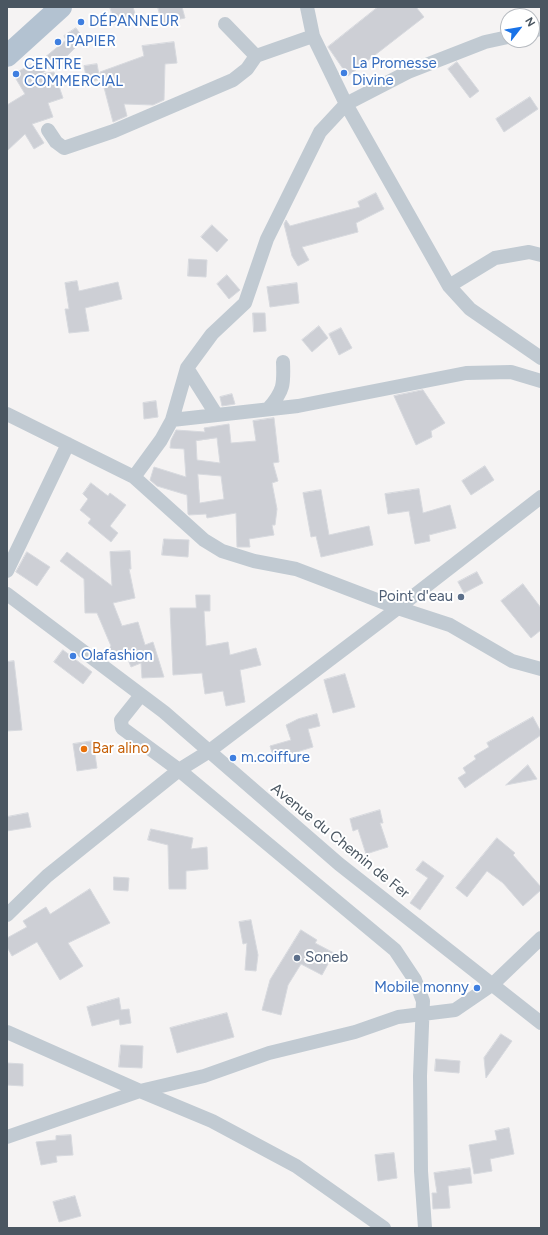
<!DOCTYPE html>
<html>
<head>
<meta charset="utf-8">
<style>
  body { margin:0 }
  #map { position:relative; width:548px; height:1235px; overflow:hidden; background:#f5f3f3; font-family:Figtree,sans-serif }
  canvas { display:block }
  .frame { position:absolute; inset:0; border:8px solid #4a5661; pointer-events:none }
  .north { position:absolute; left:500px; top:8px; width:40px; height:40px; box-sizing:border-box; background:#fff; border:1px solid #b7bbc0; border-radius:50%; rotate:59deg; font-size:11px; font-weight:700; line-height:16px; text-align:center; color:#4a5661 }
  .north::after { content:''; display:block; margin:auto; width:14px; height:18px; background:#1a73e8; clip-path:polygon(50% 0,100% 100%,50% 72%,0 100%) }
</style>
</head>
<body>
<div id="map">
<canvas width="548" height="1235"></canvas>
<div class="frame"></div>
<div class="north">N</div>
</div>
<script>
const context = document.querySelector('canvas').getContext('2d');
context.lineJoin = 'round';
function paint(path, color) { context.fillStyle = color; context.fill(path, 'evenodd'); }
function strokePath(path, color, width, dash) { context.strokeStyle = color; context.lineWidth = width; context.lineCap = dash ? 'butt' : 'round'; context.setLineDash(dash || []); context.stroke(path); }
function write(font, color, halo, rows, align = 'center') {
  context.font = font + ' Figtree,sans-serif'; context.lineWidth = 4; context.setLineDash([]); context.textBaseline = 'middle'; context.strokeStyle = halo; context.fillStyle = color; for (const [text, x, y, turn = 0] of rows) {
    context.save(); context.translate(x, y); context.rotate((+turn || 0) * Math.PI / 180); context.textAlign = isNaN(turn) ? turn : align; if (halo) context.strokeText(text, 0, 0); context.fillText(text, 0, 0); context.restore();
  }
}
const building = new Path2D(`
  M110,7H133L136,17L115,24Z
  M158,7H182L185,18L162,23Z
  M378,7H416L424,17L348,76L328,47Z
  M76,28L84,39L68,55L41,74L54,72L63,98L48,103L53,117L32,124L44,143L34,149L25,134L7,151V105L25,94L13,74L44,58L66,40L64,36Z
  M174,42L177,63L165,64L164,100L153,105L124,104L127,116L113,122L100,72L144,56L142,46Z
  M457,62L479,91L470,98L448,69Z
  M97,64L100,80L87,82L84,66Z
  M530,97L538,109L504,132L496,119Z
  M376,193L384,209L356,223L358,232L302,247L309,260L298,266L292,256L284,224L286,220L290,226L360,207L358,202Z
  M212,225L228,240L217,252L201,237Z
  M189,259L207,260L206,277L188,276Z
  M227,275L240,290L229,299L217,284Z
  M77,281L79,291L118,282L122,299L85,308L89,331L69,333L65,309H69L65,283Z
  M297,283L299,303L270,307L267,287Z
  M253,313H265L266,331L254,332Z
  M319,326L328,338L312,352L302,340Z
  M341,328L352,348L339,355L329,334Z
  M423,390L445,423L431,431L432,437L416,445L394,396Z
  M232,394L235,404L222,406L220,397Z
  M156,401L158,417L144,419L143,403Z
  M274,418L279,462L273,463L278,481L272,483L277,509L275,525H272L274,535L249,539L250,547H237L236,513L207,518L206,514L189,515L188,514L187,495L157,486L150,480L154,467L186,477L184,449L170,448L171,440L176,430L205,432L204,428L229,424L231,443L256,441L253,421ZM217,438L220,463L197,460L196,441ZM198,474L221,476L224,499L200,503Z
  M485,466L494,480L471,495L462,481Z
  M91,483L108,496L110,493L126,505L110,526L118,533L111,542L88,523L91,519L80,510L88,499L83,494Z
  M419,489L423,513L450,505L456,528L429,535L430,541L415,544L409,511L388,514L385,494Z
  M321,490L329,535L369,526L373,545L321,557L316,536L311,537L303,493Z
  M164,539L189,540L188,557L162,555Z
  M130,551L131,569H129L135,598L113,603L122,626L138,622L145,645L153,642L164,677L142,678L141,663L131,667L124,650L112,662L104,654L111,646L97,613H85L84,579L60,561L67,552L112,586L110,552Z
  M27,552L50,567L37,586L16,572Z
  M477,572L483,583L464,593L458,582Z
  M523,584L541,608V630L531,638L501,601Z
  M196,595H210V611H204L206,646L228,642L230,655L256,648L261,665L240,670L245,702L226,706L223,691L205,694L202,673L173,675L170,608H196Z
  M63,650L92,672L83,684L54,662Z
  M14,661L22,730L7,731V662Z
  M345,674L355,707L333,713L324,680Z
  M317,714L320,726L308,729L313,747L274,759L270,746L291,740L286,725L298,719Z
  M533,717L541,732V735L465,788L458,778L466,773L463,768L476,759L474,756L489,747L487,743Z
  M93,741L97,768L77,771L73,744Z
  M528,765L537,779L506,785Z
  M380,810L383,823H380L388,847L366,854L358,829L353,831L350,819Z
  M28,813L31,827L7,831V817Z
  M151,829L193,838L191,849L207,847L208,869L186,871V889H169L168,845L148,840Z
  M497,838L515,853L513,855L541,887V890L523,906L503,883L487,871L467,897L456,888Z
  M423,861L444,876L420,910L410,903L428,878L416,870Z
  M114,877L129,878L128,891L114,890Z
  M90,889L110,923L68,943L83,966L60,980L37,942L12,956L7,947V938L27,927L23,921L46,907L50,914Z
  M251,920L258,955L256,971L245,970L247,943L243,944L239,922Z
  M301,930L317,940L315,943L334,953L322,975L301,964L288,985L281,1015L262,1010L270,980Z
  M119,998L121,1010L129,1009L131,1023L120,1025L119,1019L92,1026L87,1007Z
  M227,1013L234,1037L177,1053L170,1028Z
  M501,1034L512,1041L486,1078L484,1058Z
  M121,1045L143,1046L142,1068L119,1067Z
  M436,1059L460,1061L459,1073L435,1071Z
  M7,1063L23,1064V1086L7,1085Z
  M509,1128L514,1154L490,1159L492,1171L474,1174L469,1145L497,1140L495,1131Z
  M71,1135L73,1155L56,1156L57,1162L41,1165L36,1142L56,1140V1136Z
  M394,1153L397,1178L378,1181L375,1155Z
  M470,1168L472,1183L448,1186L450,1208L433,1209L432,1193H437L434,1173Z
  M75,1196L81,1216L59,1222L53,1202Z`);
paint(building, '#cdcfd5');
strokePath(building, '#d7d9de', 1);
strokePath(new Path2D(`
  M307,7L313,36L346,104L449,286L470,309L541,358
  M225,24L256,56
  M532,31L541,29
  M48,130L56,142L64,148L114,131L233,80L247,69L256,56L313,36
  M449,286L495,258L529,252L541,255
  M187,368L216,414
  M268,409C284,391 284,384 283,362
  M7,414L134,477L204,540L222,551L254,561L296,569L398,608L450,625L512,661L541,669
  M172,420L298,406L466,373L511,372L541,381
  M134,477L161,440L172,420L187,368L212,334L245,303L267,239L320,132L346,104L408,72L485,42L508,37
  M7,571L68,444
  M7,594L164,712L339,864L541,1023
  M141,695L121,720L122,728L179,770L395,950L415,980L423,1001L420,1076L421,1171L425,1228
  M7,915L47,876L179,770L208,752L398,608L541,497
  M7,1032L140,1091L212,1121L296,1166L384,1228
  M7,1137L140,1091L204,1076L269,1053L355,1032L398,1017L455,1010L493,984L541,938`), '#c1cad2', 14);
strokePath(new Path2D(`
  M7,56L61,7`), '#b3c2d1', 22);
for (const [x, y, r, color] of [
  [81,22,4,"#3f7fe0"],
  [58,42,4,"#3f7fe0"],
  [344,73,4,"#3f7fe0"],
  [16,74,4,"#3f7fe0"],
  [461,597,4,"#5c6f8a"],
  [73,656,4,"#3f7fe0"],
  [84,749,4,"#e8710a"],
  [233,758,4,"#3f7fe0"],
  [297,958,4,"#5c6f8a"],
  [477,988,4,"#3f7fe0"]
]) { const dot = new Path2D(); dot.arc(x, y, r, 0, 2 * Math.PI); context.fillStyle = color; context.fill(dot); strokePath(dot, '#fff', 1.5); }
write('15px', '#366cbe', '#fff', [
  ["DÉPANNEUR",89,22],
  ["PAPIER",66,42],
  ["La Promesse",352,64],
  ["Divine",352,81],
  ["CENTRE",24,65],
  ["COMMERCIAL",24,82],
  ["Olafashion",81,656],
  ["m.coiffure",241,758],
  ["Mobile monny",469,988,"right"]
], 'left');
write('15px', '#4e5e75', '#fff', [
  ["Point d'eau",453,597],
  ["Soneb",305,958,"left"]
], 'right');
write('15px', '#c56008', '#fff', [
  ["Bar alino",92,749]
], 'left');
write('15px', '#4a5661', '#fff', [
  ["Avenue du Chemin de Fer",340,841,39]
]);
</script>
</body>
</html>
